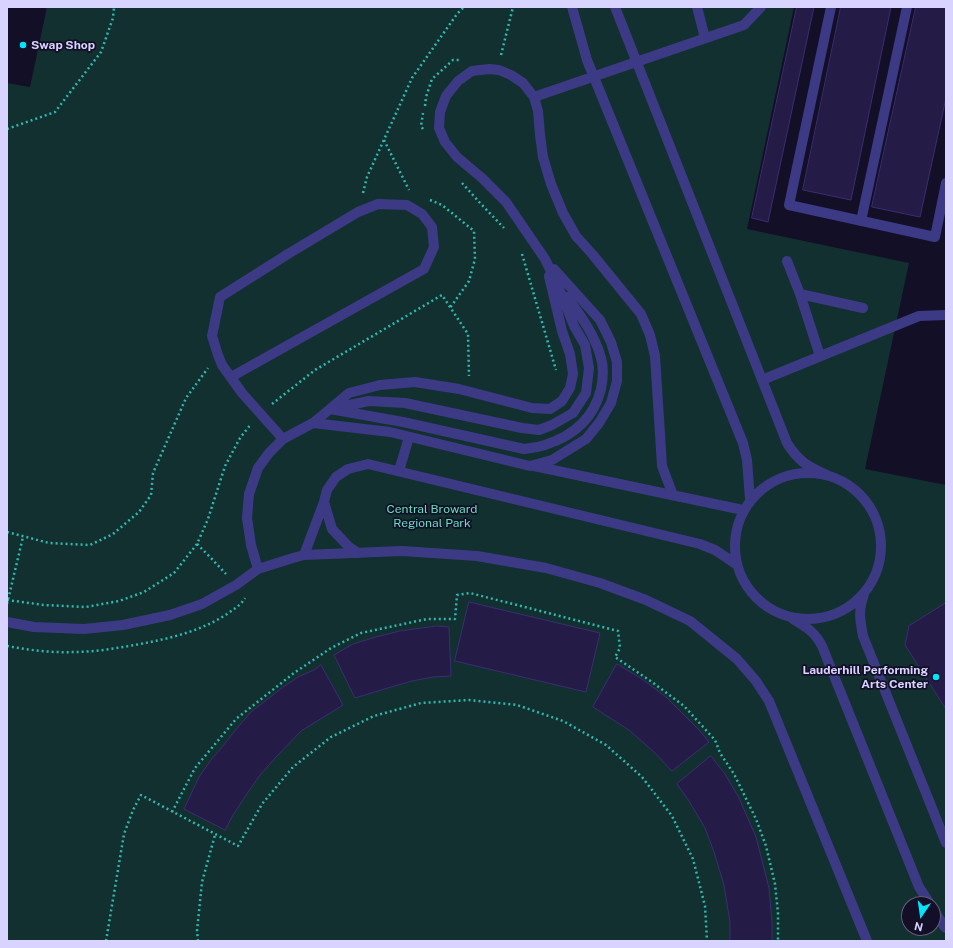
<!DOCTYPE html>
<html>
<head>
<meta charset="utf-8">
<style>
  body { margin:0 }
  #map { position:relative; width:953px; height:948px; overflow:hidden; background:#130f26; font-family:"Public Sans",sans-serif }
  canvas { display:block }
  .frame { position:absolute; inset:0; border:8px solid #d9d4ff; pointer-events:none }
  .north { position:absolute; left:901px; top:896px; width:40px; height:40px; box-sizing:border-box; background:#130f26; border:1px solid #625e7d; border-radius:50%; rotate:193deg; font-size:11px; font-weight:700; line-height:16px; text-align:center; color:#d9d4ff }
  .north::after { content:''; display:block; margin:auto; width:14px; height:18px; background:#00e5ff; clip-path:polygon(50% 0,100% 100%,50% 72%,0 100%) }
</style>
</head>
<body>
<div id="map">
<canvas width="953" height="948"></canvas>
<div class="frame"></div>
<div class="north">N</div>
</div>
<script>
const context = document.querySelector('canvas').getContext('2d');
context.lineJoin = 'round';
function paint(path, color) { context.fillStyle = color; context.fill(path, 'evenodd'); }
function strokePath(path, color, width, dash) { context.strokeStyle = color; context.lineWidth = width; context.lineCap = dash ? 'butt' : 'round'; context.setLineDash(dash || []); context.stroke(path); }
function write(font, color, halo, rows, align = 'center') {
  context.font = font + ' "Public Sans",sans-serif'; context.lineWidth = 3.5; context.setLineDash([]); context.textBaseline = 'middle'; context.strokeStyle = halo; context.fillStyle = color; for (const [text, x, y, turn = 0] of rows) {
    context.save(); context.translate(x, y); context.rotate((+turn || 0) * Math.PI / 180); context.textAlign = isNaN(turn) ? turn : align; if (halo) context.strokeText(text, 0, 0); context.fillText(text, 0, 0); context.restore();
  }
}
paint(new Path2D(`
  M47,7H794L747,229L909,263L865,469L946,485V941H7V83L30,87ZM909,904H933V928H909Z`), '#12302f');
const building = new Path2D(`
  M797,7H814L768,222L752,218Z
  M841,7H891L851,200L803,190Z
  M916,7H946V98L920,217L872,207Z
  M469,602L600,633L586,692L455,661Z
  M946,603V709L905,645L909,626Z
  M437,626L449,627L451,676L433,677L412,681L391,687L355,698L334,655L353,644L376,637L400,631Z
  M617,664L642,679L666,697L699,730L709,742L672,771L654,752L629,730L593,707Z
  M321,665L343,705L301,731L276,757L260,775L246,795L233,815L225,830L184,809L199,777L211,760L223,746L233,733L251,712L282,688L298,677L314,670Z
  M711,756L725,774L739,798L756,837L769,888L772,923V941H730V922L724,885L714,852L705,828L689,801L677,784Z`);
paint(building, '#241b47');
strokePath(building, '#3b2d73', 1);
strokePath(new Path2D(`
  M501,55L513,7
  M425,106L426,97L432,79L453,60H460
  M7,129L55,112L101,52L113,18L114,7
  M423,129L421,126L423,113
  M384,140L409,190
  M462,183L481,204L504,228
  M363,193L367,177L412,78L457,14L464,7
  M430,200L442,205L474,231L475,259L469,281L450,308
  M522,254L556,370
  M272,404L315,370L442,295L468,334L469,376
  M7,532L49,543L90,545L113,534L139,512L151,495L153,473L186,398L208,368
  M197,544L210,557L226,574
  M7,600L44,605L86,607L119,601L144,592L174,573L197,544L208,519L225,466L240,438L251,424
  M7,604L23,537
  M7,646C29,650 52,653 74,652C93,652 111,649 129,646C163,640 198,633 227,614C234,609 241,605 245,598
  M172,812L195,768L236,719L294,673L331,648L361,633L427,619H455L457,595L470,593L618,631L620,648L615,657L652,682L684,706L715,740L720,753L734,774L756,819L766,846L775,884L778,913V941
  M106,941L124,834L133,810L141,795L238,846L262,804L293,767L331,737L374,716L421,703L469,700L517,705L563,721L606,745L642,777L672,816L693,859L705,906L707,941
  M198,941L197,931L202,882L215,835`), '#2fb8b0', 2.5, [2, 3]);
strokePath(new Path2D(`
  M572,7L587,60L743,443L747,460L750,499
  M615,7L787,443C799,462 807,466 827,475
  M697,7L705,38
  M831,7L789,205L935,237L946,183
  M534,97L744,25L761,7
  M861,221L907,7
  M787,261L800,294
  M820,356L800,294L863,308
  M231,377L424,269L434,247L432,227L422,214L407,205L378,204L358,212L288,254L220,297L212,336L218,355L222,365L242,393L283,439
  M762,380L919,316L946,315
  M331,408L349,393L380,385L415,382L459,389L532,408L550,409L562,401L570,388L573,374L570,354L562,331L549,276
  M330,409L369,401L405,403L522,428L539,430L552,425L573,413L586,393L589,368L585,345L574,326L558,286L545,259L506,202L482,178L457,157L445,142L439,128L440,112L446,96L458,81L472,71L489,69L499,70L511,75L523,83L534,97L538,111L540,135L543,157L551,184L563,213L576,236L593,255L641,314L650,335L655,356L662,466L673,495
  M313,423L330,409L403,422L524,449C531,448 539,447 545,445C573,436 594,418 601,389C603,379 604,368 601,358C595,335 581,316 567,297
  M534,466L743,510
  M399,471L409,437
  M735 546a73 73 0 1 1 146 0a73 73 0 1 1-146 0Z
  M324,502L332,529L349,547L358,553
  M304,555L324,502L327,490L336,477L348,469L368,464L700,544L715,550L736,564
  M258,569L251,545L247,518L249,494L258,468L269,453L283,439L313,423L390,432L530,466L552,460L586,439L599,423L611,403L617,381V362L611,342L600,320L554,269
  M864,594C858,611 860,620 863,636L946,843
  M793,619C807,628 814,631 822,646L919,887L930,904
  M7,622L34,627L84,629L123,625L170,615L202,604L236,585L258,569L293,558L304,555L402,551L477,556L546,568L600,583L646,600L690,621L737,659L756,681L769,701L867,941
  M933,909L944,926L946,928`), '#3d3a85', 10);
for (const [x, y, r, color] of [
  [23,45,4,"#00e5ff"],
  [936,677,4,"#00e5ff"]
]) { const dot = new Path2D(); dot.arc(x, y, r, 0, 2 * Math.PI); context.fillStyle = color; context.fill(dot); strokePath(dot, '#130f26', 1.5); }
write('bold 12px', '#d9d4ff', '#130f26', [
  ["Swap Shop",31,45],
  ["Lauderhill Performing",928,670,"right"],
  ["Arts Center",928,684,"right"]
], 'left');
write('12px', '#5fe0c0', '#130f26', [
  ["Central Broward",432,509],
  ["Regional Park",432,523]
]);
</script>
</body>
</html>
